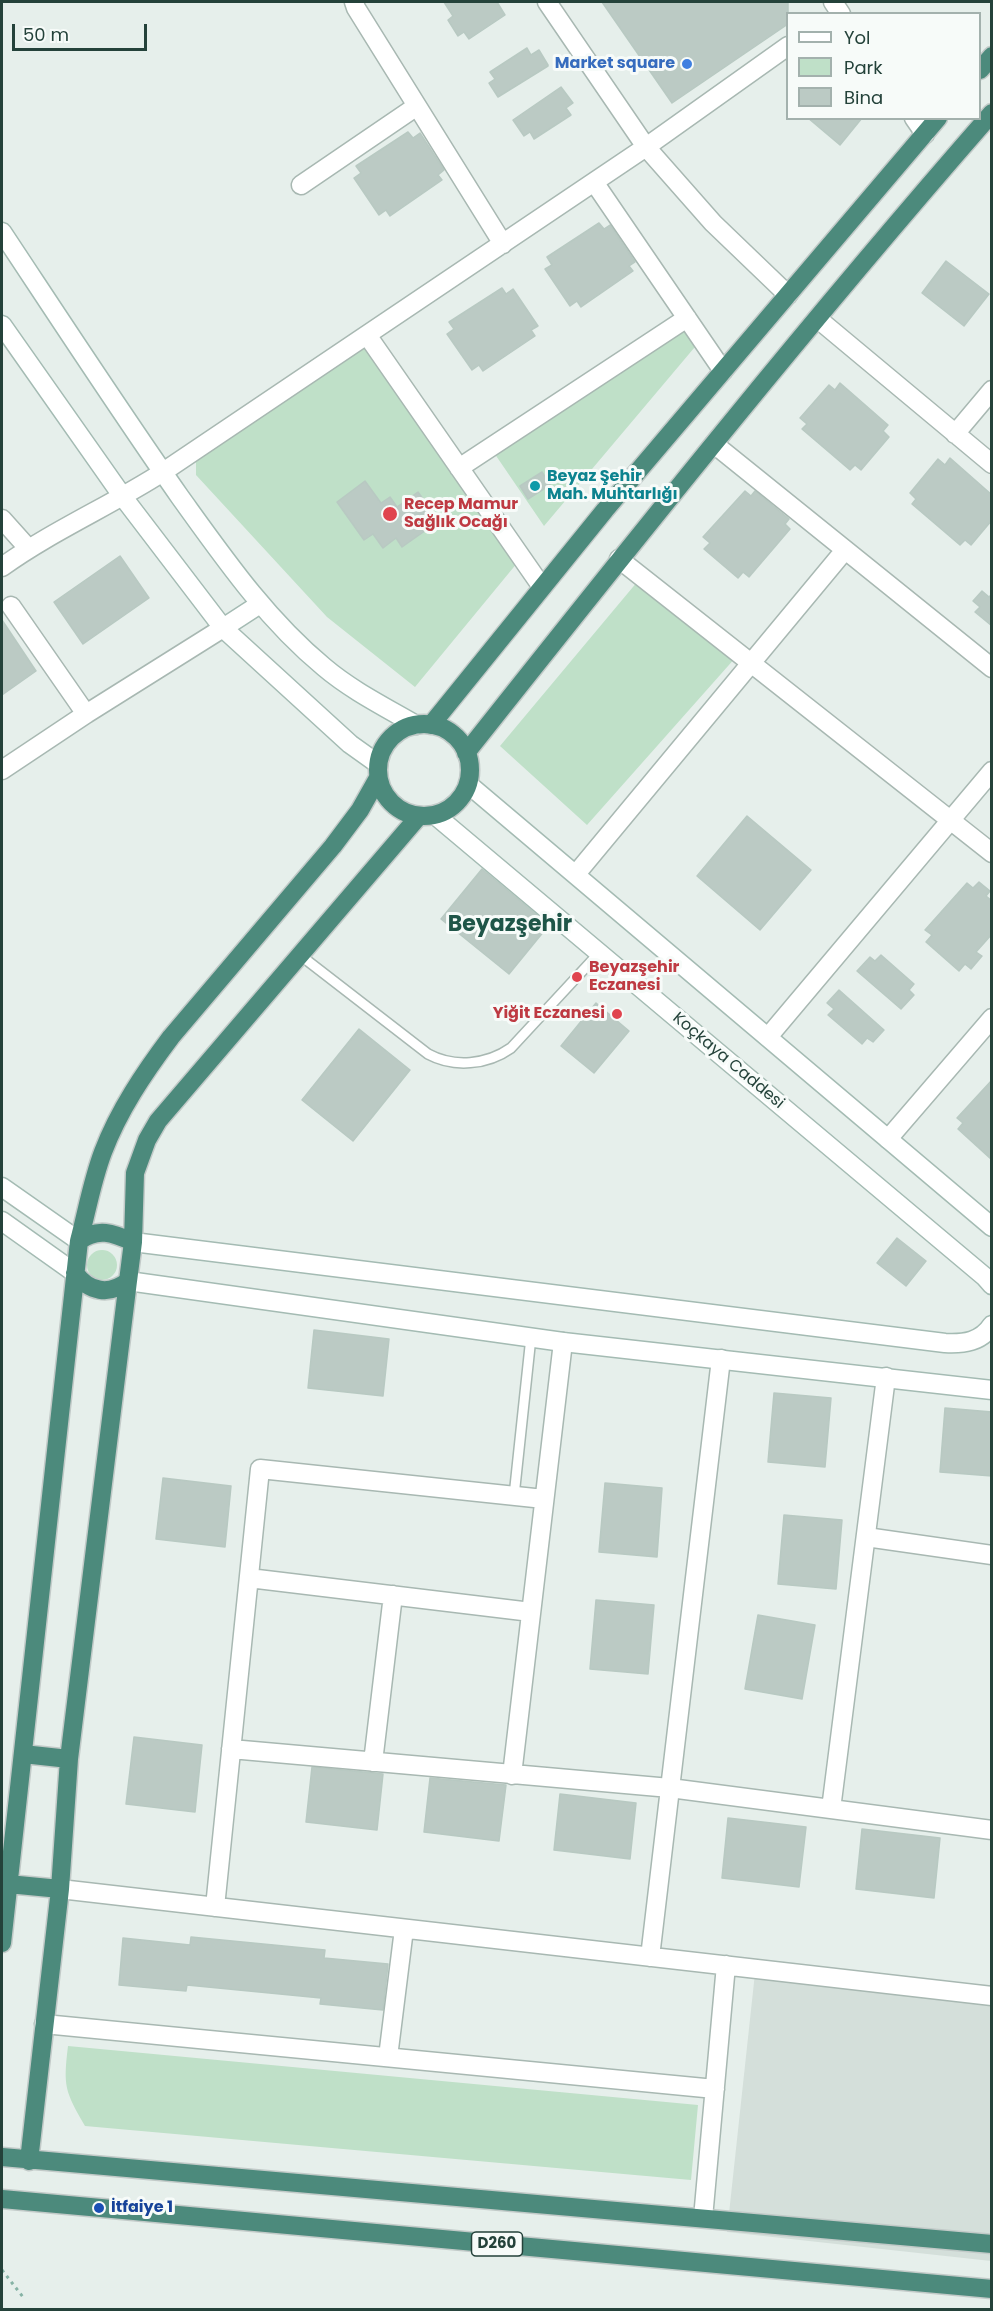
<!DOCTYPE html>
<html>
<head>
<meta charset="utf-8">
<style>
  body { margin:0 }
  #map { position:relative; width:993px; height:2311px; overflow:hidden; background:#e6efeb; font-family:Poppins,sans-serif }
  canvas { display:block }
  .frame { position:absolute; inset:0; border:3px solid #24423a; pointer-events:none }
  .legend { position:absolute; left:786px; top:12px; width:195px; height:108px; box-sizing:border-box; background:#f7fbf9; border:2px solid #a3b1ad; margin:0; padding:8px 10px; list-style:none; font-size:18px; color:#24423a }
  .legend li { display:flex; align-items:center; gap:12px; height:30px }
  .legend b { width:30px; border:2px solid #a3b1ad }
  .scale { position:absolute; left:12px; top:24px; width:135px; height:27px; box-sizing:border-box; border:3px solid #24423a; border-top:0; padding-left:8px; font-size:18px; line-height:21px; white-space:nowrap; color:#24423a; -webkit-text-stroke:4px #f7fbf9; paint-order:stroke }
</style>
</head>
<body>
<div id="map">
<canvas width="993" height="2311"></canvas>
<div class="frame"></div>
<ul class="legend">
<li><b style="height:8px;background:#fff"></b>Yol</li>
<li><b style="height:16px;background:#bfe0c8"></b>Park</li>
<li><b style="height:16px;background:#bbcac4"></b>Bina</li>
</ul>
<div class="scale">50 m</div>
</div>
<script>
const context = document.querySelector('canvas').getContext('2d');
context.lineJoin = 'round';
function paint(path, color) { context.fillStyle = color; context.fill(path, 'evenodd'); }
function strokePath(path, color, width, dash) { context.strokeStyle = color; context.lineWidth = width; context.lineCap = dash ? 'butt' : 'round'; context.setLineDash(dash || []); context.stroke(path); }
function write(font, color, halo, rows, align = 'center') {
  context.font = font + ' Poppins,sans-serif'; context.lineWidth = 6; context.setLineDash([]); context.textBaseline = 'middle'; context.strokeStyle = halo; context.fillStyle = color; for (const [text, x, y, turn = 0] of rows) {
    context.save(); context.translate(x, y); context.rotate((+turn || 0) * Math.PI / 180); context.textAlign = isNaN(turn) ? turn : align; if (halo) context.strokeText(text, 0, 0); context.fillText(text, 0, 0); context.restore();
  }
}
paint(new Path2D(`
  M755,1973L991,1985V2261L727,2232Z`), '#d4dfda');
paint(new Path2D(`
  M689,310L705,335L544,526L488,444Z
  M379,337L527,551L415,687L327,617L196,475V457Z
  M648,569L744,648L587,825L500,746Z
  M87 1265a15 15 0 1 1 30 0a15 15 0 1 1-30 0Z
  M68,2046L698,2105L691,2180L85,2126C65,2091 63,2087 68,2046Z`), '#bfe0c8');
const building = new Path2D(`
  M444,2H497L505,15L469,39L464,32L458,36L448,20L453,16Z
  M602,2H788V24L672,103Z
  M527,48L531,55L539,50L548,65V66L498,97L489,83L495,79L490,72Z
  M561,87L573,103L566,108L571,115L534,139L530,132L524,136L513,120Z
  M808,118H862L840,145Z
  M408,132L413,138L420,133L444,170L438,175L442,180L390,216L386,210L379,215L354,178L361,173L356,166Z
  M599,223L604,229L610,225L635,262L629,266L633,271L581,307L577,301L570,306L545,269L552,265L547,257Z
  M946,261L989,294L964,326L922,293Z
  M502,288L506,294L513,289L538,326L531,330L535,336L483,371L479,365L472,370L447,334L454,329L449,322Z
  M840,383L888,425L883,431L889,437L861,470L855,465L850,470L802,429L807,424L800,418L829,385L835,390Z
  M950,458L992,495V520L971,545L965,540L960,545L912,504L916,499L910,493L938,459L945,465Z
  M542,472L550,485L528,499L520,486Z
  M365,481L381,503L390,497L397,507L418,492L439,521L402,547L396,538L383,548L373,534L364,540L337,502Z
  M745,491L751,496L755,491L789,519L785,524L790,529L749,577L743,572L738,578L704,549L710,543L703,537Z
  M120,556L149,598L83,644L54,602Z
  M982,591L989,597L992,594V626L975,612L980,607L973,601Z
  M2,620L36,671L2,695Z
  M747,816L811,870L760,930L697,876Z
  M482,869L549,925L509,974L441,919Z
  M979,882L990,891L986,896L992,901V934L976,952L982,956L971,969L965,964L959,971L926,942L932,935L925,930L967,883L973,888Z
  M881,955L914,984L909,990L914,995L901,1009L857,971L870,957L875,961Z
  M839,990L884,1030L873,1042L867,1038L862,1044L828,1015L834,1009L827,1003Z
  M596,1003L629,1031L594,1073L561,1046Z
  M359,1029L410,1070L353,1141L302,1100Z
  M992,1080V1160L958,1129L963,1123L957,1118Z
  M897,1238L926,1261L906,1286L877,1263Z
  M314,1330L389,1339L383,1396L308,1388Z
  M774,1393L831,1398L825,1467L768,1462Z
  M945,1408L992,1412V1476L940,1472Z
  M163,1478L231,1486L225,1547L156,1539Z
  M605,1483L662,1488L657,1557L599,1552Z
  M784,1515L842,1520L836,1589L778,1584Z
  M596,1600L654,1605L648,1674L590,1669Z
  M758,1615L815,1625L802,1699L745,1689Z
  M134,1737L202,1745L195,1812L126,1804Z
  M312,1767L383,1774L377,1830L306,1822Z
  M430,1778L506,1785L499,1841L424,1832Z
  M560,1794L636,1803L630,1859L554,1850Z
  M728,1818L806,1827L799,1887L722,1878Z
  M862,1829L940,1838L934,1898L856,1889Z
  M191,1937L325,1950L324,1958L388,1964L383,2010L320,2004L321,1998L187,1985L186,1991L119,1985L123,1938L190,1945Z`);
paint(building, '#bbcac4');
strokePath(building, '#b8c9c2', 1.5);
const service = new Path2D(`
  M300,955L428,1054C454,1068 487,1065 511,1048L599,953
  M514,1496L531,1337`);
const minor = new Path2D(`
  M354,2L356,8L503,244
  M547,2L646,147L713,223L788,295
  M833,2L841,14
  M914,118L925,134
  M594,182L723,371
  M301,185L417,106
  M818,319L992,464
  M367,335L542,587
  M955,434L992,390
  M714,444L992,668
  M459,468L687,318
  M2,519L28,548
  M619,559L992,853
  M2,567C52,531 110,506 163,472L646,147L788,46
  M11,606L86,714
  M2,770L86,714L223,628
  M576,874L845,550
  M768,1037L992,771
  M888,1139L992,1018
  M866,1537L992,1555
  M249,1578L531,1612
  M231,1749L670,1788L992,1830
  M373,1762L393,1595
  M512,1775L563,1342
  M831,1809L886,1377
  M60,1889L992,1996
  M215,1907L260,1469L544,1499
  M650,1957L721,1359
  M44,2024L715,2089
  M388,2057L404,1929
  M703,2218L726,1965`);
const secondary = new Path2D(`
  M2,232C61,321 119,410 180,497C224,558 266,619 324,667C351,690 385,707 416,725
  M2,325L123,497L223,628L350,744L378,764
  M223,628L260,604
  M468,784L992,1227
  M435,815L985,1277L992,1285
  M2,1187L79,1241
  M2,1221L75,1273
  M133,1242L945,1343C964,1344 981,1342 992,1325
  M128,1281L563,1342L992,1390`);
const trunk = new Path2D(`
  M980,70L992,56
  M378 770a46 46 0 1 1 92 0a46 46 0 1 1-92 0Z
  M431,725L605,510L938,118
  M466,753C638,536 810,321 992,113
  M79,1241C98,1227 113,1233 133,1242
  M75,1273C89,1292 109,1296 128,1281L133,1242L135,1173L147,1140L158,1121L419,816
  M23,1754L69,1759
  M8,1884L60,1889
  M2,1943L79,1241C87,1211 92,1181 103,1152C119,1110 144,1073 171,1037L333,846L360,810L378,778
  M2,2157L992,2244
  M29,2161L60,1889L69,1759L128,1281
  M2,2199L992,2289`);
strokePath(service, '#a8b8b2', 12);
strokePath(minor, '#a8b8b2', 21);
strokePath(secondary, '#a4bbb3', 21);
strokePath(trunk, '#c2cac8', 21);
strokePath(new Path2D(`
  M2,2270L23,2297`), '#86b3a5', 3, [3, 4.5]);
strokePath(service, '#fff', 9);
strokePath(minor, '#fff', 18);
strokePath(secondary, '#fff', 18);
strokePath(trunk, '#4c8a7c', 18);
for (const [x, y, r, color] of [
  [687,64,6,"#3f7fe0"],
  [535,486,6,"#0f9aa8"],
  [390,514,8,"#e0444e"],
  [577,977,6,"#e0444e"],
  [617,1014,6,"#e0444e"],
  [99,2208,6,"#1a4fb4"]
]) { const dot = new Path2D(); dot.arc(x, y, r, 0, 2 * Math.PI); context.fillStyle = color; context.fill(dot); strokePath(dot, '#f7fbf9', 2); }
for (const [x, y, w] of [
  [497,2244,51]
]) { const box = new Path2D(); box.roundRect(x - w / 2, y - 12, w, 24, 4.5); context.fillStyle = '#f7fbf9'; context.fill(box); strokePath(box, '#24423a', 1.5); }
write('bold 15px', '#24423a', null, [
  ["D260",497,2244]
]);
write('bold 16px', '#366cbe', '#f7fbf9', [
  ["Market square",675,64]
], 'right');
write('bold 16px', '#0d838f', '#f7fbf9', [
  ["Beyaz Şehir",547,477],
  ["Mah. Muhtarlığı",547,495]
], 'left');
write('bold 16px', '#be3a42', '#f7fbf9', [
  ["Recep Mamur",404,505],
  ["Sağlık Ocağı",404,523],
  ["Beyazşehir",589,968],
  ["Eczanesi",589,986],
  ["Yiğit Eczanesi",605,1014,"right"]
], 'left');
write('16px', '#24423a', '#f7fbf9', [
  ["Koçkaya Caddesi",728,1061,40]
]);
write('bold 16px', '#164399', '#f7fbf9', [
  ["İtfaiye 1",111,2208]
], 'left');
write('bold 22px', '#1f5548', '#f7fbf9', [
  ["Beyazşehir",510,925]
]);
</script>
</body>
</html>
